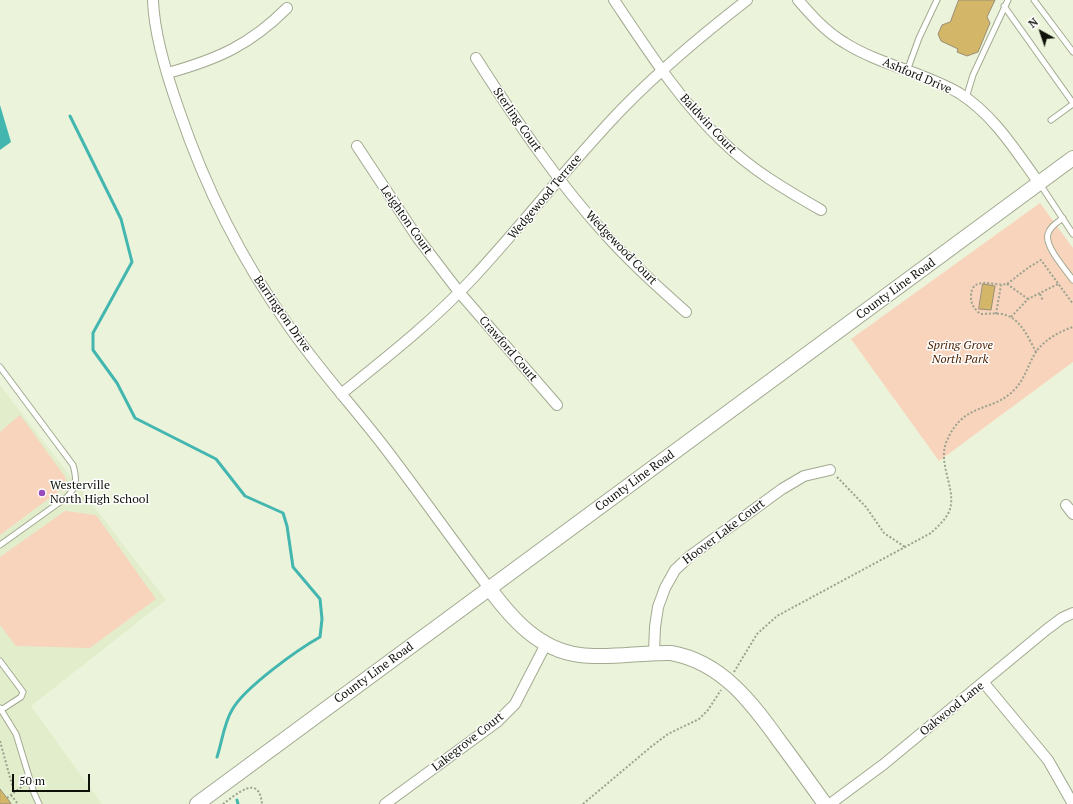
<!DOCTYPE html>
<html>
<head>
<meta charset="utf-8">
<style>
  body { margin:0 }
  #map { position:relative; width:1073px; height:804px; overflow:hidden; background:#ebf4da; font-family:"PT Serif",serif }
  canvas { display:block }
  .north { position:absolute; left:1021px; top:12px; width:40px; height:40px; -webkit-text-stroke:3px #fff; paint-order:stroke; rotate:320deg; font-size:11px; font-weight:700; line-height:16px; text-align:center; color:#0e1108 }
  .north::after { content:''; display:block; margin:auto; width:14px; height:18px; background:#0e1108; clip-path:polygon(50% 0,100% 100%,50% 72%,0 100%) }
  .scale { position:absolute; left:12px; top:774px; width:78px; height:18px; box-sizing:border-box; border:2px solid #0e1108; border-top:0; padding-left:5px; font-size:12px; line-height:14px; white-space:nowrap; color:#0e1108; -webkit-text-stroke:3px #fff; paint-order:stroke }
</style>
</head>
<body>
<div id="map">
<canvas width="1073" height="804"></canvas>
<div class="north">N</div>
<div class="scale">50 m</div>
</div>
<script>
const context = document.querySelector('canvas').getContext('2d');
context.lineJoin = 'round';
function paint(path, color) { context.fillStyle = color; context.fill(path, 'evenodd'); }
function strokePath(path, color, width, dash) { context.strokeStyle = color; context.lineWidth = width; context.lineCap = dash ? 'butt' : 'round'; context.setLineDash(dash || []); context.stroke(path); }
function write(font, color, halo, rows, align = 'center') {
  context.font = font + ' "PT Serif",serif'; context.lineWidth = 3; context.setLineDash([]); context.textBaseline = 'middle'; context.strokeStyle = halo; context.fillStyle = color; for (const [text, x, y, turn = 0] of rows) {
    context.save(); context.translate(x, y); context.rotate((+turn || 0) * Math.PI / 180); context.textAlign = isNaN(turn) ? turn : align; if (halo) context.strokeText(text, 0, 0); context.fillText(text, 0, 0); context.restore();
  }
}
paint(new Path2D(`
  M0,385L166,600L31,706L102,804H0Z`), '#e2edcb');
paint(new Path2D(`
  M1040,203L1073,248V362L939,461L851,339Z
  M20,415L66,478L63,488L0,535V432Z
  M65,511L96,515L156,599L90,648L16,646L0,625V557Z`), '#f9d4bd');
paint(new Path2D(`
  M0,105L11,142L0,150Z`), '#42b6af');
strokePath(new Path2D(`
  M70,116L121,219L132,262L93,333V350L117,383L135,418L216,459L245,496L283,513L287,526L293,567L320,599L322,619L320,637C297,650 244,688 232,710C224,723 222,742 217,757
  M237,800L238,804`), '#42b6af', 3);
const building = new Path2D(`
  M959,0H995L987,17L990,23L978,52L967,56L957,52L958,49L941,41L938,34L942,25L950,22Z
  M983,284L995,286L991,310L979,309Z
  M0,789L10,802L11,804H0Z`);
paint(building, '#d4b669');
strokePath(building, '#988e76', 1);
const lane = new Path2D(`
  M1034,0L1073,52
  M1004,6L1073,103
  M907,71L919,38L937,0
  M966,98L973,75L1008,0
  M1051,120L1073,104
  M1040,184L1073,234
  M1063,218C1058,222 1050,226 1048,234C1044,246 1066,270 1073,280
  M0,367L73,465C77,479 77,487 67,497L0,545
  M0,661L23,692L21,697L1,710
  M0,708L16,734L34,793L39,804`);
const street = new Path2D(`
  M153,0C154,33 168,79 179,110C205,187 241,259 288,325C317,367 351,404 382,444C419,492 453,541 489,588
  M614,0C647,49 680,101 723,142C752,170 786,190 821,210
  M798,0C812,16 826,32 845,43C880,65 923,72 959,93C994,115 1015,150 1039,183
  M476,58C515,119 556,180 605,234C630,262 658,287 686,312
  M168,73C218,59 250,45 287,8
  M357,146L417,237L459,292L557,405
  M341,394C387,357 433,321 473,278C524,223 570,163 622,109C661,69 703,34 747,0
  M1066,505L1073,514
  M654,652L655,627L658,607L665,588L675,570L690,556L782,489L804,476L830,470
  M984,683L1048,760L1073,804
  M385,804L497,722L515,704L546,644
  M830,804L884,764L1046,630L1062,618L1073,613`);
const secondary = new Path2D(`
  M489,588C512,619 539,650 580,655C610,659 641,652 671,653C722,662 752,703 780,742C795,762 810,783 825,804
  M197,804L1073,158`);
strokePath(lane, '#a2aa91', 7);
strokePath(street, '#a2aa91', 12);
strokePath(secondary, '#a2aa91', 16);
strokePath(new Path2D(`
  M1007,284L1028,299
  M1040,294L1043,301
  M996,314L1001,285
  M1011,317L1028,299L1058,284
  M1036,352C1028,337 1019,315 1000,314C993,313 987,314 980,314C975,309 971,305 971,297C971,274 994,287 1007,284L1029,267L1041,260L1073,304
  M837,477L866,507L884,533L905,547
  M734,672L757,634L777,616L931,533C937,527 947,519 950,509C956,488 938,465 946,443C963,400 992,414 1015,389C1025,379 1028,364 1036,352C1043,341 1060,331 1073,327
  M0,741L14,792
  M11,795L18,804
  M7,798L24,785
  M223,804C237,794 259,773 262,804
  M583,804L652,746L668,734L699,719L708,710L721,690`), '#9ba28e', 2, [2, 2]);
strokePath(lane, '#fff', 5);
strokePath(street, '#fff', 10);
strokePath(secondary, '#fff', 14);
for (const [x, y, r, color] of [
  [42,493,4,"#984bbc"]
]) { const dot = new Path2D(); dot.arc(x, y, r, 0, 2 * Math.PI); context.fillStyle = color; context.fill(dot); strokePath(dot, '#fff', 1.5); }
write('12px', '#0e1108', '#fff', [
  ["Ashford Drive",917,76,23],
  ["Sterling Court",517,120,55],
  ["Baldwin Court",708,124,47],
  ["Wedgewood Terrace",545,197,-50],
  ["Leighton Court",406,220,55],
  ["Wedgewood Court",621,248,46],
  ["County Line Road",896,289,-36],
  ["Barrington Drive",282,314,55],
  ["Crawford Court",508,349,49],
  ["County Line Road",635,481,-36],
  ["Hoover Lake Court",724,532,-37],
  ["County Line Road",374,673,-36],
  ["Oakwood Lane",952,709,-39],
  ["Lakegrove Court",468,742,-38]
]);
write('italic 12px', '#4d2200', '#fff', [
  ["Spring Grove",960,346],
  ["North Park",960,360]
]);
write('12px', '#0e1108', '#fff', [
  ["Westerville",50,486],
  ["North High School",50,500]
], 'left');
</script>
</body>
</html>
